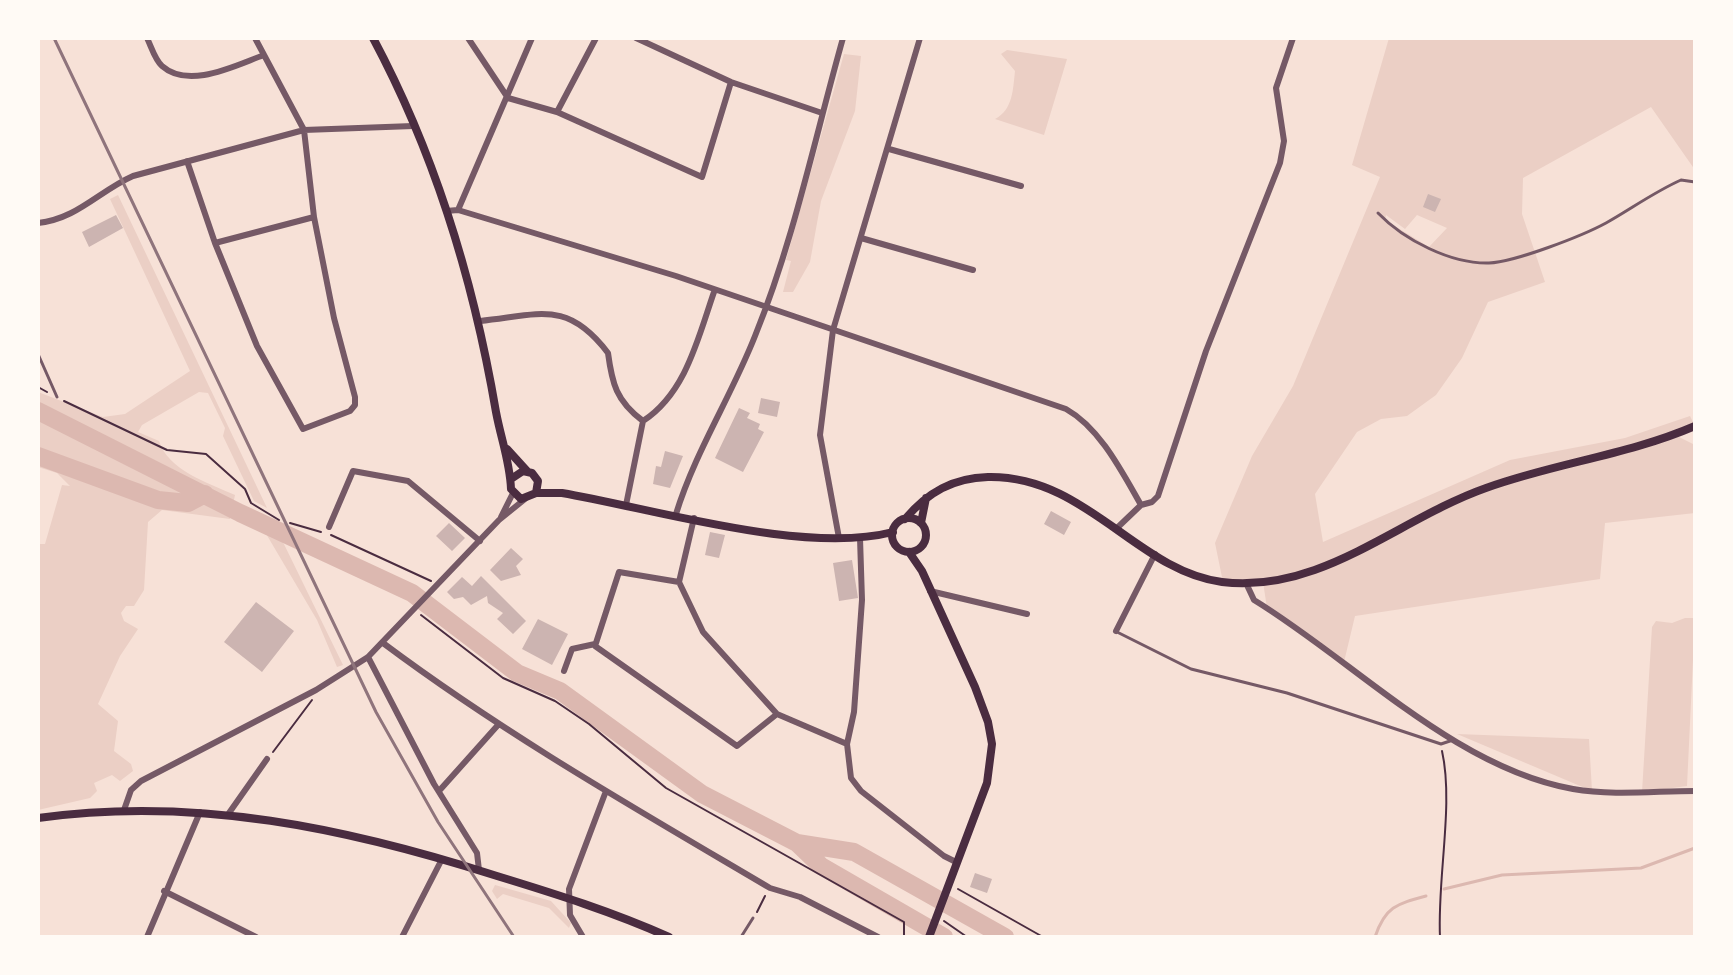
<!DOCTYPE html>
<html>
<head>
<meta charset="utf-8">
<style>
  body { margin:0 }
  #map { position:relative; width:1733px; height:975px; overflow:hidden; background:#f7e1d7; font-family:Arial,sans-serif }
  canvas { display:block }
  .frame { position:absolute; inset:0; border:40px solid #fffaf5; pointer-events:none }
</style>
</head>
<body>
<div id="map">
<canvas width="1733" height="975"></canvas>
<div class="frame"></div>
</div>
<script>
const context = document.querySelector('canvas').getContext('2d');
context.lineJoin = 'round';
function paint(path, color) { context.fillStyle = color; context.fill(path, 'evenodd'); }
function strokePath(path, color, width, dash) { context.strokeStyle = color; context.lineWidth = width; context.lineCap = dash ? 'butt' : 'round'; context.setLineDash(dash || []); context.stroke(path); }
paint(new Path2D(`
  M1389,38H1695V170L1651,107L1523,178L1522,214L1545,282L1488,302L1462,358L1436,395L1407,416L1381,419L1357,432L1315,494L1323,542L1510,460L1625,438L1690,416L1695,426L1675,435L1695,445V513L1605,523L1600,579L1355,616L1344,662L1267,608L1263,582H1223L1215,543L1252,456L1293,386L1380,177L1352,165ZM1386,215L1405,229L1417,215L1447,228L1429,247L1385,220Z
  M1007,50L1067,59L1044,135L995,119C1013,110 1013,89 1015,71L1001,54Z
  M844,54L861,56L855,111L821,201L810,262L793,292H783L791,261L786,260Z
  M118,195L267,508L254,501L223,436L225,428L208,393L199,392L142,425L138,432L159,441C168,470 208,483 235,495L230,519L162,510L148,522L144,590L134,606H126L121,613L124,621L138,629L120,656L98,704L118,721L114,751L131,764L133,771L120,781L112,775L94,783L97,791L90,798L38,810V544H45L62,485L70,486L57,473L38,467V392L103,417L125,414L190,371L110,199Z
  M265,532L281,538L343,665L337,667L317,620Z
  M1685,618H1695L1687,786L1642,792L1652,627L1656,621L1672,623Z
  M1457,734L1589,739L1592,791Z
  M495,885L551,901L571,923L569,928L549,908L503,894L497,899L492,891Z`), '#ebcfc5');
strokePath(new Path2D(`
  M1444,889L1502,875L1641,868L1695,848
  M1375,937C1385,907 1396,904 1426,896`), '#dcb8b0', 3);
strokePath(new Path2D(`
  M38,411L240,513L412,593L517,673L560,691L702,794L797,843L854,852L1005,937
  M38,456L158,500L188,503L205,494
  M797,843L821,866L944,937`), '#dcb8b0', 18);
paint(new Path2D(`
  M1428,194L1441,199L1435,212L1423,207Z
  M116,215L123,228L89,247L82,232Z
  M761,398L780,402L777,417L758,413Z
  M739,408L750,413L747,418L760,424L758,429L764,432L743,472L715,458Z
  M665,451L683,456L670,488L653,484L656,466L661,467Z
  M1051,511L1071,522L1064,535L1044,524Z
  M449,523L465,538L452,551L436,536Z
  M710,532L725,535L719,558L705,555Z
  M511,548L523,559L516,566L521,575L501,581L490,570Z
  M852,560L858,598L839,601L833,563Z
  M481,576L526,621L513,634L497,619L503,613L488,603L487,596L471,605L463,597L454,599L447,592L462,577L472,586Z
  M256,602L294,631L262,672L224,642Z
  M538,619L568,634L552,665L522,649Z
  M975,873L992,879L987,893L970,887Z`), '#ccb4b1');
strokePath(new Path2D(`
  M38,387L47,392
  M64,401L167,450L206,454L245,489L251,503L279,520
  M290,523L321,532
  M331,535L431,581
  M421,615L503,678L555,701L589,724L666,788L904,922V937
  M273,752L312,700
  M958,889L1043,937
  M757,912L765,896
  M944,921L967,937
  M1440,937C1437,879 1454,804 1442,751`), '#4a2c40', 2);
strokePath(new Path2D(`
  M1378,213C1404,240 1451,264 1489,263C1515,262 1582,236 1606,223C1631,209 1654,192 1681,180L1695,182
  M38,354L57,397
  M1117,632L1191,669L1287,693L1441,744L1453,740
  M741,937L753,918`), '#755966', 3);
strokePath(new Path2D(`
  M147,38C151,46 155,60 162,66C189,90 236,65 264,55
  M468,38L508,98L557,112L702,177L731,82
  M636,38L731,82L822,113
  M557,112L596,38
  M889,149L1021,186
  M187,161L215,243L257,346L303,429L350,411L355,405V397L334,318L314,217L304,130L255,38
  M458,210L532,38
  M446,211L458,210L676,276L1066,409C1100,428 1122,472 1141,505
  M38,223C77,219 99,191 133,176L304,130L413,126
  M861,238L973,270
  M215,243L314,217
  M480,321C539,315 567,299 608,353C612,383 616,401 643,421
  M626,505L643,421C686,393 698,338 714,292
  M1141,505L1152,502L1158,496L1206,351L1280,163L1284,141L1276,88L1293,38
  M676,514C695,452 731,397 755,336C794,240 815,137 843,38
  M501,517L513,493
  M694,518L679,582L703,632L777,714L847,744
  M329,527L353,471L408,481L480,541
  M1118,527L1141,505
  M839,538L820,435L833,330L920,38
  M860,538L862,600L854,712L847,744L851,778L861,791L944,856L956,862
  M679,582L619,572L595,646L737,746L777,714
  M1246,583L1254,600C1354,661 1455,768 1573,789C1613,796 1655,791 1695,791
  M930,591L1027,614
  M1116,631L1155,554
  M383,643C506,735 638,810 770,888L800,897L878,937
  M368,657L434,784L477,853L479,870
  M564,671L572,649L595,644
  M439,791L498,725
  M124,810L131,790L141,781L316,690L368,657L499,520L525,499
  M229,813L267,759
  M164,891L256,937
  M147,937L200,812
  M402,937L442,859
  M583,937L570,915L569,889L606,791`), '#755966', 6);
strokePath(new Path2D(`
  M373,38C435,154 474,283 496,412C501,439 510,462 511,489L521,499L536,493L538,481L532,473L523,471L511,479
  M507,449L527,471
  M536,493H562C655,509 804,555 893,532
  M892 535a17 17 0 1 1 34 0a17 17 0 1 1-34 0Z
  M905,519C928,492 953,478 988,477C1086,475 1137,571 1222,582C1321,594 1398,519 1486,488C1555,463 1628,455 1695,426
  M921,523L926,498
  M909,552L922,571L975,687L988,722L992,744L987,783L929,937
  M38,818C196,796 347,828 497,876C556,894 613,912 669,937`), '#4a2c40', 8);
strokePath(new Path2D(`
  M54,38L376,712L438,822L514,937`), '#8f747c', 3);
</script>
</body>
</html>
